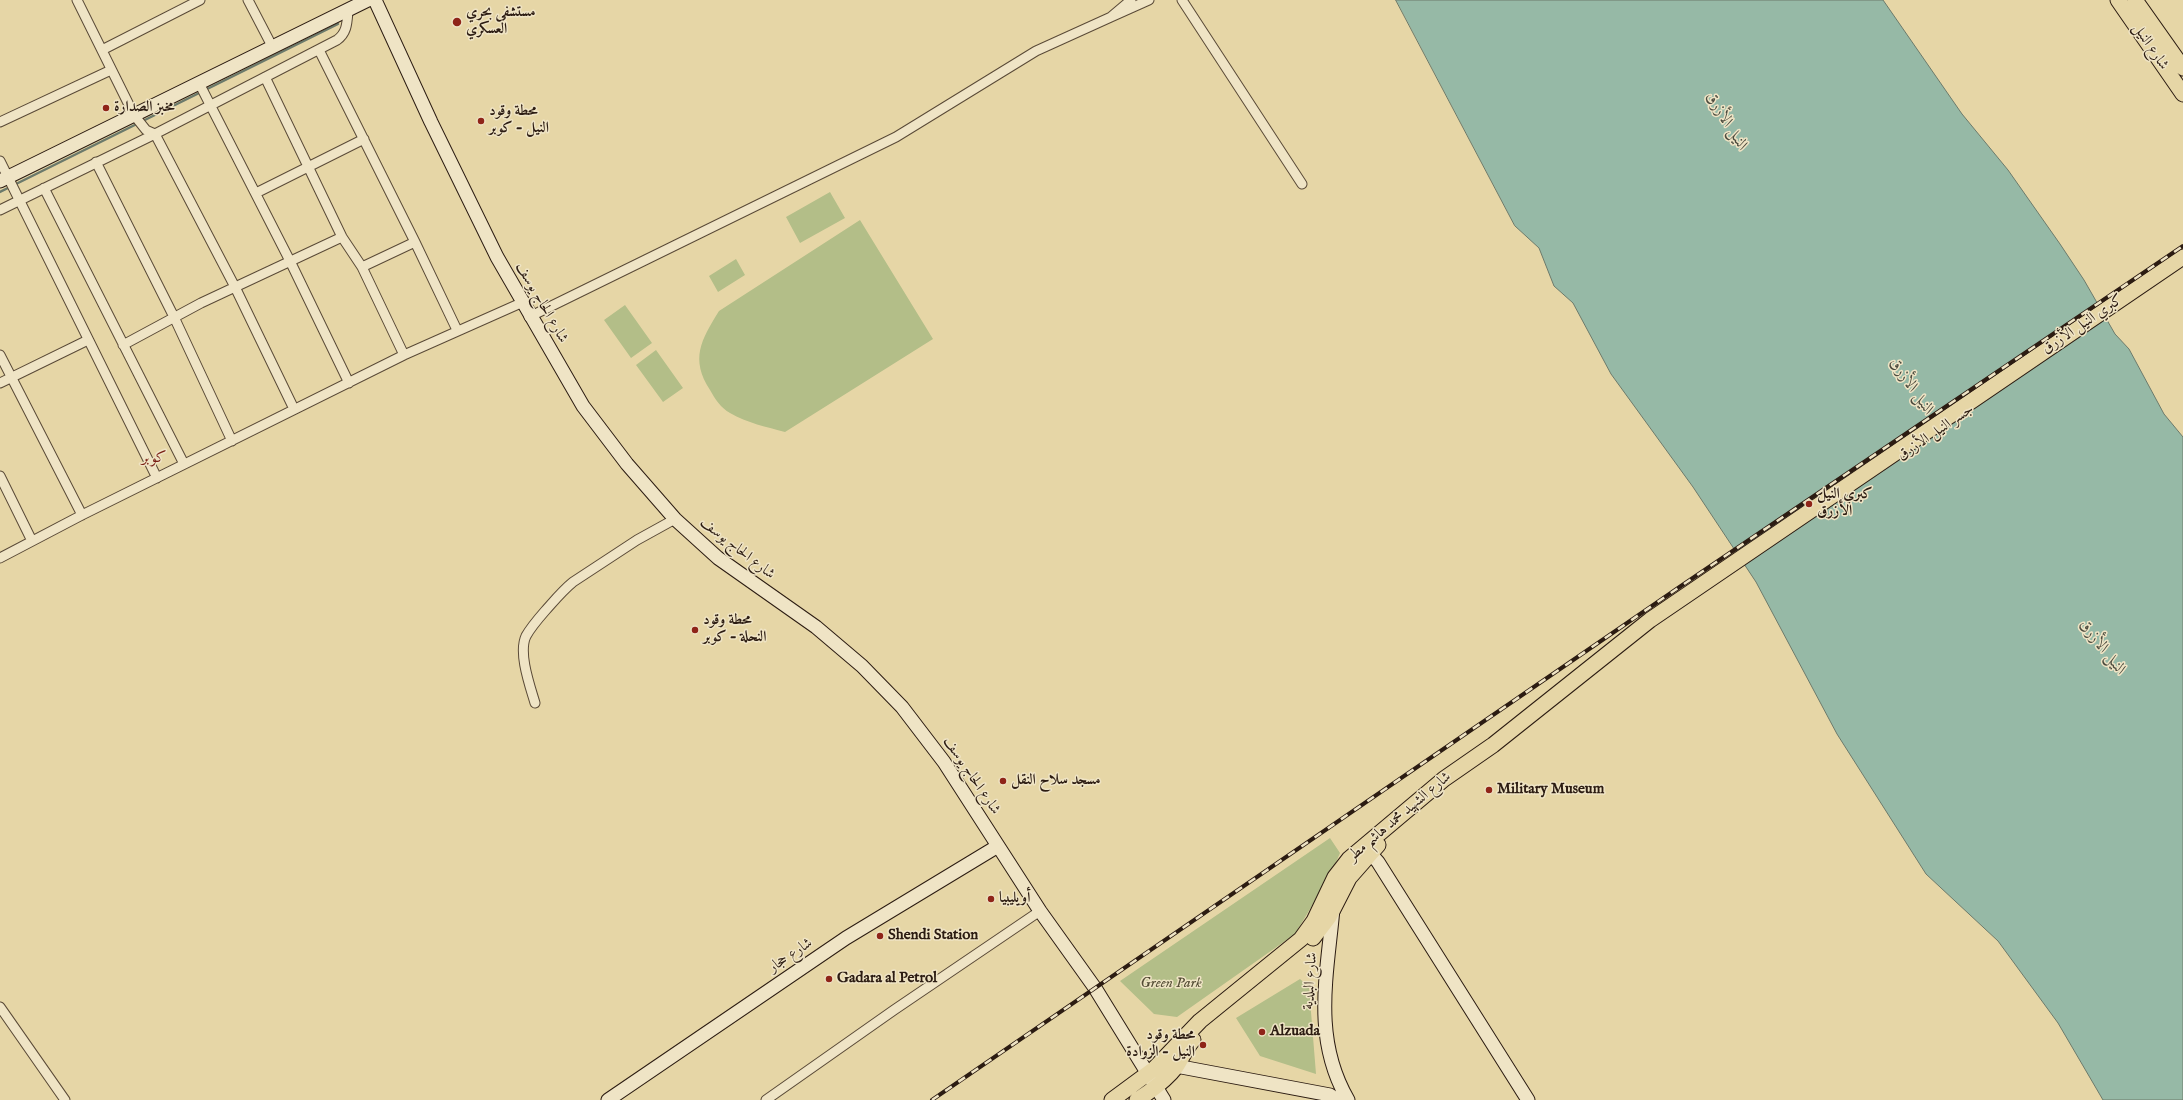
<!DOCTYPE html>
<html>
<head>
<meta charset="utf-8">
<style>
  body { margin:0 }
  canvas { display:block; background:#e6d6a6 }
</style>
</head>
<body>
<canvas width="2183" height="1100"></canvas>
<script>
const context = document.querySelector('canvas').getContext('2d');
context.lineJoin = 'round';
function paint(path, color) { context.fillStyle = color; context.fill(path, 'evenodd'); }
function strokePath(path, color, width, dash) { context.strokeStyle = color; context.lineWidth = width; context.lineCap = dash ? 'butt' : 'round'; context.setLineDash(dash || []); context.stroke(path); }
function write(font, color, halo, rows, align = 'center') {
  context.font = font + ' "IM FELL English",Amiri,serif'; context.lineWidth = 3; context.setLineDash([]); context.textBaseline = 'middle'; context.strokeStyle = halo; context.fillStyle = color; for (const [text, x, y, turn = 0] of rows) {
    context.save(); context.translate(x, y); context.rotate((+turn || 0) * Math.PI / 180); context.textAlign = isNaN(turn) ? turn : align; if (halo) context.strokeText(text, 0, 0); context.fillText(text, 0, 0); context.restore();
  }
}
paint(new Path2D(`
  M830,192L845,218L800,243L786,217Z
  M860,220L933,339L785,432C767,427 747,423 730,413C721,408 715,399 710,390C690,359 701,340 719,311Z
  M736,259L745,275L718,292L709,276Z
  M625,305L652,343L631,358L604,320Z
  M656,350L683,388L663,402L636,365Z
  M1330,838L1340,853L1331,874L1295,934L1177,1017L1154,1014L1120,981Z
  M1300,979L1309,987L1316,1074L1260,1056L1236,1018Z`), '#b3be88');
const water = new Path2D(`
  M1396,0H1883L1962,114L2008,170L2060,244L2084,280L2115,334L2129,349L2164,414L2183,437V1100H2103L2058,1023L1998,941L1926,874L1837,734L1756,582L1693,487L1611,374L1573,303L1554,286L1539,248L1515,226Z`);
paint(water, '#96b9a6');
strokePath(water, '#6c7a6b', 1);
strokePath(new Path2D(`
  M14,185L338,24
  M0,192L10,187`), '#6c7a6b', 2.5);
const street = new Path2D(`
  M77,0L134,115L146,130L155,134L235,287L294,409
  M248,0L273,48
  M1131,0L1111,17L1149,0
  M1182,0L1302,184
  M102,50L200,0
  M319,50L415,242L457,330
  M265,77L342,237L362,267L404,355
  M199,83L290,261L349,383
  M0,122L111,70
  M0,161L157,478
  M96,162L174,317L232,441
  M44,188L184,464
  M256,193L364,139
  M0,210L155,134L337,40C347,33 347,23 348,11
  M362,267L415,242
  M529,317L896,137L1036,51L1111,17
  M123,345L201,303L342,237
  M0,355L82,515
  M0,383L88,340
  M0,476L32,541
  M0,558L82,515L404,355L521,303
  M535,703C530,686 518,653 526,636C531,627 538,619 545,611C554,601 562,591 573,582L637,540L675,519
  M0,1007L65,1100
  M766,1100L894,1010L1040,911`);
const secondary = new Path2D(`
  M375,0L431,122L497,257L583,406L627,464L675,519L718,558L816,627L862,666L902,707L944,762L1040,911L1095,988L1164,1100
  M0,181L368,0
  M1370,853L1378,862L1528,1100
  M1333,909C1327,976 1312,1038 1348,1100
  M1176,1066L1330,1095L1337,1100
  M608,1100L846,938L998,846`);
const primary = new Path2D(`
  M2118,0L2183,94
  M2135,0L2183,68
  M1313,938L1329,917L1349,878L1378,845
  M1112,1100L1154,1069L1200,1021L1301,939L1314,921L1335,877L1349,859L1444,779L1493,745L1650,620L2183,257
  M1137,1100C1151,1091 1166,1080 1176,1067C1182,1058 1186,1048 1193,1040`);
strokePath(street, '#5a4a37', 11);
strokePath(secondary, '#2c1c12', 15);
strokePath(primary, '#2c1c12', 17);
strokePath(street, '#efe4c5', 9);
strokePath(secondary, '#efe4c5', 13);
strokePath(primary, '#e6d6a6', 15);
const rail = new Path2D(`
  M932,1100L1681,586L2183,246`);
strokePath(rail, '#2c1c12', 4);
strokePath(rail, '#efe4c5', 2.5, [8]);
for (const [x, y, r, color] of [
  [457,22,5,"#8f2418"],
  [106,108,4,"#8f2418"],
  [481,121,4,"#8f2418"],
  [1809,504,4,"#8f2418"],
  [695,630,4,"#8f2418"],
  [1003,781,4,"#8f2418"],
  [1489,790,4,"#8f2418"],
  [991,899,4,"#8f2418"],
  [880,936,4,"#8f2418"],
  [829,979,4,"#8f2418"],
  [1262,1032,4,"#8f2418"],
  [1203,1045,4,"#8f2418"]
]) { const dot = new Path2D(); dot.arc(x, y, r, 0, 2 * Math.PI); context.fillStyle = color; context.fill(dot); strokePath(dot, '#efe4c5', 1.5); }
write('bold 15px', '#2c1c12', '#efe4c5', [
  ["مستشفى بحري",466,13],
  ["العسكري",466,30],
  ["مخبز الصدارة",114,108],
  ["محطة وقود",489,112],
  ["النيل - كوبر",489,129],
  ["كبري النيل",1817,495],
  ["الأزرق",1817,512],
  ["محطة وقود",703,621],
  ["النحلة - كوبر",703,638],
  ["مسجد سلاح النقل",1011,781],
  ["Military Museum",1497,790],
  ["أويليبيا",999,899],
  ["Shendi Station",888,936],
  ["Gadara al Petrol",837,979],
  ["Alzuada",1270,1032],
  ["محطة وقود",1195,1036,"right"],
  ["النيل - الزوادة",1195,1053,"right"]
], 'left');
write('15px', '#2c1c12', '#efe4c5', [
  ["شارع النيل",2150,47,56],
  ["شارع الحاج يوسف",541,303,60],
  ["كبري النيل الأزرق",2083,325,-34],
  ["جسر النيل الأزرق",1936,433,-34],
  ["شارع الحاج يوسف",737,549,38],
  ["شارع الحاج يوسف",971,776,56],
  ["شارع الشهيد محمد هاشم مطر",1400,817,-40],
  ["شارع حجار",791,956,-34],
  ["شارع البلدية",1311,981,-86]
]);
write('italic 15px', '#544d35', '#efe4c5', [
  ["Green Park",1171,984]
]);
write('italic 16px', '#4c4b3e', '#efe4c5', [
  ["النيل الأزرق",1726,122,58],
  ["النيل الأزرق",1911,387,55],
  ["النيل الأزرق",2102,648,52]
]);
write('16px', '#7a1f14', '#efe4c5', [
  ["كوبر",154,459]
]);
</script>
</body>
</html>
